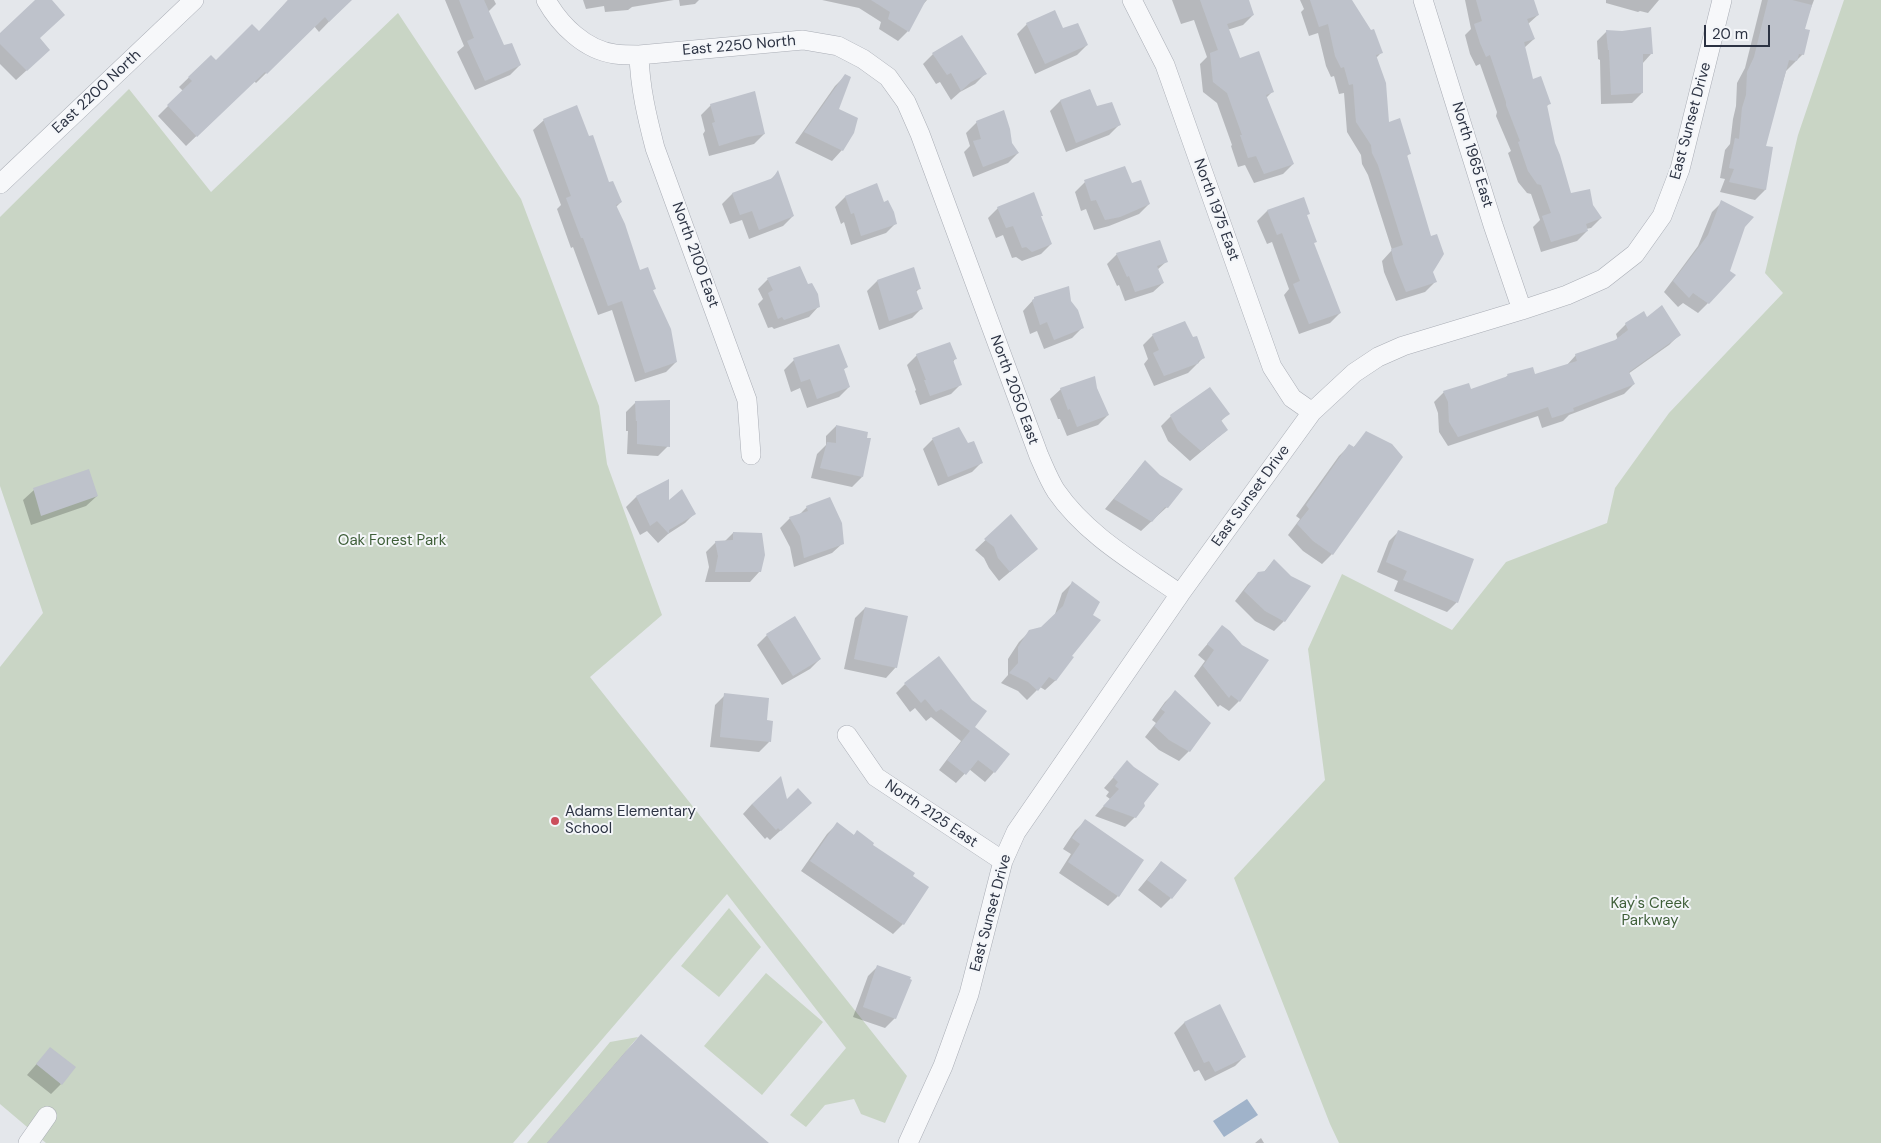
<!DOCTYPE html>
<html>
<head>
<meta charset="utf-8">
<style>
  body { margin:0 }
  #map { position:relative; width:1881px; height:1143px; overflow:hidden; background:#e4e7eb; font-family:"DM Sans",sans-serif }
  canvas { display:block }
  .scale { position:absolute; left:1704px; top:25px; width:66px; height:22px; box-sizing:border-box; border:2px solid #2c3343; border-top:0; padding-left:6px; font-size:15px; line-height:18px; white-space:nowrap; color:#2c3343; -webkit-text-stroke:4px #f4f6f9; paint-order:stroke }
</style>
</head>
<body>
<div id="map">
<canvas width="1881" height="1143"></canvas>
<div class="scale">20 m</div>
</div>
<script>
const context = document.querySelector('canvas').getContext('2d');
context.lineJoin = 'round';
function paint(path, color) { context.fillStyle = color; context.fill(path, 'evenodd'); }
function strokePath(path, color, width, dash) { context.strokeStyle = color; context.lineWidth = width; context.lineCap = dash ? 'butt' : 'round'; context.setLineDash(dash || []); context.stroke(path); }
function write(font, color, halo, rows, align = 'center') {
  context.font = font + ' "DM Sans",sans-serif'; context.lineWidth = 4; context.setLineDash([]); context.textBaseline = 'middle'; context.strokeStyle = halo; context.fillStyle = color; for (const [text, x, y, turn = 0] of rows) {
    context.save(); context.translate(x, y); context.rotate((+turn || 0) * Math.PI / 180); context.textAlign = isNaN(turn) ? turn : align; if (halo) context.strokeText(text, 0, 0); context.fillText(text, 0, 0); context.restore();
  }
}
paint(new Path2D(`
  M1844,0H1881V1143H1339L1330,1124L1234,878L1325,780L1308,649L1342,574L1452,630L1506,562L1607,523L1615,488L1669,413L1783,293L1765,273L1798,135Z
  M398,13L521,199L599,406L607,464L662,615L590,677L907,1076L885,1123L861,1114L854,1099L825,1105L806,1127L790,1115L846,1048L727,894L513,1143H46L0,1104V667L43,613L0,486V217L129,89L211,192Z
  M729,908L761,947L719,997L681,966Z
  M766,973L823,1022L762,1095L704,1046Z
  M638,1037L547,1143H527L610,1042Z`), '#c9d5c5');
paint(new Path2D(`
  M1247,1099L1258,1115L1224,1137L1213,1121Z`), '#a0b3ca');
paint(new Path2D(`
  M37,0H50L39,38L38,60L16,80L0,64V34Z
  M288,0H346L348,2L319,32L314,26L256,83L254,81L186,146L158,116L183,91L179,87L211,56L216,62L259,33Z
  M445,0H494L496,4L488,12L503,47L520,65L510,75L475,90L457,52L464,46Z
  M583,0H674L632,7L628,10L605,12L604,6L586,9Z
  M679,0H699L695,4L680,6Z
  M822,0H927L920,8L908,31L898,41L879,29L881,22L859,8Z
  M1172,0H1247L1253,15L1243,25L1227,30L1239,60L1272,92L1266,98L1293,164L1283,174L1254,183L1245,165L1238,167L1231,146L1232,145L1217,103L1203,92L1200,64L1207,57L1194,20L1181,24Z
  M1300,0H1351L1382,52L1376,58L1388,124L1410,153L1406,157L1435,282L1425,292L1396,301L1384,272L1382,261L1392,250L1368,175L1362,164L1361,155L1347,132L1344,93L1339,94L1334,76L1331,77L1326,66L1318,33L1309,36L1301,12L1304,9Z
  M1465,0H1533L1538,15L1528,24L1534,39L1524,48L1532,81L1549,104L1546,107L1554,144L1570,195L1592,205L1601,218L1591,228L1586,229L1587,231L1577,241L1541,252L1533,227L1540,220L1531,194L1527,193L1518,182L1508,153L1511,151L1496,116L1497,112L1480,64L1476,66L1470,54L1465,35L1471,29Z
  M1606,0H1659L1648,13L1640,11L1638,12L1606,3Z
  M1762,0H1814L1803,29V54L1786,71L1764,147L1765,190L1755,200L1720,192L1725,179L1720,178L1725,150L1730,144L1733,119L1736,106L1737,83L1745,68Z
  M1027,24L1087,45L1077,55L1035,74L1017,34Z
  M1607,31L1651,54L1642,64V93L1632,103L1601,104L1600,60L1598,59L1597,41Z
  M962,37L985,74L975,84L960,92L951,100L940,82L936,84L923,64L933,54Z
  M845,76L837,109L853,132L842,150L832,161L795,143L835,86Z
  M1090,90L1096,108L1119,125L1109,135L1066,152L1050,111L1060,101Z
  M711,105L764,134L754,144L709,156L703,134L705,131L701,115Z
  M544,120L621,202L616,207L639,271L655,288L652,291L676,362L666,372L635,382L612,310L598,315L573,247L571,248L557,209L561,205L533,130Z
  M977,122L1011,144L1018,153L1008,163L973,177L964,152L970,146L966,133Z
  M777,173L793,216L783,226L749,239L742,220L730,224L722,204L732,194L770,180Z
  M1085,182L1131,185L1149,204L1139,214L1109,226L1094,230L1086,209L1081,211L1075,192Z
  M845,197L884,204L896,223L886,233L851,245L844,222L841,224L835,207Z
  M1303,199L1313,243L1340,313L1330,323L1299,334L1284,295L1289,289L1272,242L1267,244L1257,221L1267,211Z
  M1722,202L1744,226L1708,303L1698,313L1683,303L1678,307L1664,292L1698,246L1712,212Z
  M998,208L1042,215L1040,217L1051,244L1041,254L1022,261L1016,257L1012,258L1003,235L996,238L988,218Z
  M1117,254L1167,261L1157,270L1163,283L1153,292L1125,301L1119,285L1117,286L1107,264Z
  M768,279L807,286L819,306L809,317L774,329L772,327L768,328L758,304L763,299L758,289Z
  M877,281L920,288L916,292L922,308L912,318L879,330L867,291Z
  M1035,298L1070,301L1082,328L1072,338L1044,349L1037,331L1030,334L1023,311Z
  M1647,319L1679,335L1669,345L1628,374L1634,384L1624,394L1569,415L1563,421L1542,428L1538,416L1448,446L1439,432L1438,413L1434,402L1444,392L1470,390L1505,378L1508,375H1534L1566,366L1576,355L1618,340L1616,334L1626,324Z
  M1153,335L1203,358L1188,373L1154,386L1144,364L1148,359L1143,345Z
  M917,355L955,359L953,362L961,384L951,394L920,405L915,391L916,390L907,365Z
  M794,360L846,367L843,370L849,387L839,397L807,408L800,388L791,392L784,370Z
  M1096,388L1108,415L1098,425L1067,436L1060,419H1058L1050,399L1061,389Z
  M636,402L668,446L658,456L627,454L628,431H626V412Z
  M1228,414L1221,421L1227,430L1190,461L1168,441L1161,426L1171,416Z
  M836,426L862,477L852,487L811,478L817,454L826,445V436Z
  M1366,433L1332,554L1322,564L1303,551L1288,535L1300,519L1296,516L1339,456L1349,446L1353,448Z
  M933,439L982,462L972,472L938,486L923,449Z
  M1145,461L1167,507L1141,531L1105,509Z
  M34,490L97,496L86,506L31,525L23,500Z
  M636,497L668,503L695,513L685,523L668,534L658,543L647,531L640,535L626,507Z
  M807,507L843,543L832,553L794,567L790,547L780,528L790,518L799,515Z
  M1011,516L1037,549L999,581L989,568L984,558L975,550Z
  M1399,531L1457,602L1447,612L1394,591L1398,581L1377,572L1389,541Z
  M733,533L760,571L750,582H705L709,567L706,552L716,542H724Z
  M1274,560L1284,621L1274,631L1255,621L1235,601L1248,584L1259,573H1263Z
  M1072,583L1070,656L1056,680L1045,690L1040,687L1027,700L1018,691L1001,683L1008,675V659L1019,642L1029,632L1042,628L1054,617L1062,593Z
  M865,608L896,667L886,678L844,669L855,618Z
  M1222,627L1239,701L1229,711L1220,705L1218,707L1194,676L1205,661L1198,655Z
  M767,635L820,659L810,669L782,685L757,645Z
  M905,684L973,727L994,772L985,782L969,769L956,783L939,770L961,741L931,717L926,721L915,708L910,712L896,693Z
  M1175,692L1189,751L1179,761L1159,750L1145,737L1156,723L1152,720L1165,702Z
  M725,695L766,721L769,742L759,752L710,747L715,705Z
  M1127,762L1142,803L1135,817L1125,827L1095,816L1110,799L1106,796L1109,792L1104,788Z
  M786,801L800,813L770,840L767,837L765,839L743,814L752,804Z
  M1085,821L1142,861L1118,896L1108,906L1059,873L1071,854L1063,849L1075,831Z
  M837,824L853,836L857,832L871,845L903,924L893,934L801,871L827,834Z
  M1161,862L1171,898L1161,908L1138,890Z
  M878,966L895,1018L885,1028L853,1017L868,976Z
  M1220,1006L1245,1056L1235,1066L1205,1081L1199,1070L1194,1072L1174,1033L1184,1023Z
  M641,1036L767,1143H547L626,1051Z
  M41,1059L61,1084L51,1094L27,1075Z
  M1261,1138L1264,1143H1255Z`), '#0003');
paint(new Path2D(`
  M35,0H52L65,15L40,38L50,50L27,71L0,44V33Z
  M288,0H352L329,22L325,17L267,74L265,72L197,137L167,105L192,81L188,77L211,55L216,60L252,24L259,31Z
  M459,0H484L504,45L512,43L521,65L485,81L467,41L474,38Z
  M871,0H926L909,32L888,19L890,12Z
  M1200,0H1249L1254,15L1227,24L1240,58L1259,51L1274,92L1266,95L1294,164L1264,174L1256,156L1248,158L1240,135H1242L1227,93L1213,82L1210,53L1218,50Z
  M1310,0H1352L1371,30L1374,29L1383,53L1376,55L1386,83L1389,122L1400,118L1411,154L1407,155L1431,236L1437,234L1444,254L1433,272L1437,282L1406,292L1394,262L1391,249L1403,245L1378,165L1372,153L1371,145L1356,122L1353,84L1349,85L1344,67L1341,68L1335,56L1328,24L1319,27Z
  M1476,0H1534L1539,15L1527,19L1535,39L1524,42L1533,79L1541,76L1551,104L1547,105L1555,143L1560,155L1571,193L1590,189L1593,205L1602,218L1586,224L1588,231L1551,242L1542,216L1551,213L1541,185L1537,184L1528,171L1518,142L1520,141L1506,105V102L1490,55L1486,57L1480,43L1474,24L1482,21Z
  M1768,0H1792L1812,5L1805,29L1810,30L1804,55L1799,54L1797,61L1789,60L1766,146L1773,147L1766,190L1729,182L1734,169L1729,168L1735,138L1739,139L1742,108L1746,95L1747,72L1754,57Z
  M1055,10L1063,28L1078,23L1088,45L1045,64L1026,23Z
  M1651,27L1653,54H1643V93L1611,95L1609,50H1608L1606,30L1622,31Z
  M962,35L987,74L971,82L961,91L951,73L947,75L932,53Z
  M845,74L851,77L839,109L858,118L854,133L843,151L804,132Z
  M1090,89L1097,106L1112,102L1121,125L1076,143L1060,100Z
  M755,91L765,134L748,137L719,146L712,123L715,122L710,104Z
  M577,105L589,136L593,135L609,182L613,181L622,202L616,205L625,224L640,270L648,267L656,289L653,290L671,329L677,362L645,373L622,301L608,306L583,238H581L566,198L571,196L543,119Z
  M1004,110L1010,129L1012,143L1019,153L983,167L973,141L981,139L976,121Z
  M1125,166L1132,183L1141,180L1150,204L1120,217L1105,220L1096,200L1091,201L1084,180Z
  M778,170L794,216L759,230L752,211L740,215L732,193L773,178Z
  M877,183L884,202L888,200L894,212L897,224L861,236L854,213L851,214L845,196Z
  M1034,192L1043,216H1041L1052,244L1032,252L1026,247L1022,248L1013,226L1006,228L997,207Z
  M1304,197L1310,214L1307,215L1317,242L1314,243L1341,313L1309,324L1293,284L1300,281L1282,233L1277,235L1267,210Z
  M1721,200L1754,217L1745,227L1730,271L1736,275L1709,304L1693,293L1689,298L1673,281L1708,235Z
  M1160,240L1168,262L1157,266L1164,283L1135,292L1129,276L1127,277L1116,253Z
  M800,266L808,284L812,283L818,294L820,307L784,320L782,317L778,319L768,293L773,290L767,278Z
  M914,267L921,289L916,290L923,309L889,321L877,280Z
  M1069,286L1071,301L1078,310L1084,328L1054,340L1047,322L1040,325L1032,300L1034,299V297Z
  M1662,305L1681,335L1629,372L1635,384L1573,408L1574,411L1552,418L1548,407L1458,437L1449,422L1448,402L1443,391L1469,383L1471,389L1508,376L1507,374L1533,367L1535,374L1577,361L1575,354L1615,340L1628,330L1625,323L1644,311L1647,317Z
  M1185,321L1193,337L1197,336L1205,358L1198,361L1199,363L1164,376L1153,353L1159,350L1152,334Z
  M950,342L957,359L953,360L962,385L930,396L924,380H926L916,354Z
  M839,344L848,367L844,369L850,387L817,399L810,379L801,382L793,358Z
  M1095,376L1097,388L1109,415L1077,427L1070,409L1068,410L1060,388Z
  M1210,387L1230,414L1221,420L1228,430L1201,451L1178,431L1170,415Z
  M670,400V447L637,444V421H636L635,401Z
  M836,425L868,432L867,438H871L863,477L820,468L827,442L836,443Z
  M959,427L968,443L974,441L983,463L948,477L932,438Z
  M1366,431L1392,444L1403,457L1333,555L1313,541L1297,524L1309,509L1306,505L1349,444L1354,447Z
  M1145,460L1160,475L1183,489L1168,508L1165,507L1152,522L1114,499Z
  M89,469L98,496L41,516L33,488Z
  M669,479V500L682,489L696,514L669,530V534L657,521L650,526L636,496Z
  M830,497L842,523L844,544L804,558L800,536L789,517L808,511L806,506Z
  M1011,514L1038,549L1010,572L998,558L994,547L984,539Z
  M1398,530L1474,559L1458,603L1403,580L1407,571L1386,562Z
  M733,532L762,533L765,555L761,572H715L718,556L715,541L733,540Z
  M1274,559L1291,576L1311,586L1285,622L1265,611L1244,591L1258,572L1265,571Z
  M1072,581L1100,602L1093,615L1101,620L1072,656L1074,657L1056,681L1049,677L1038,691L1028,682L1009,673L1018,663V647L1029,630L1041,627L1063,606Z
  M865,607L908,616L897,668L854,659Z
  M795,616L821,659L793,676L766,634Z
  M1222,625L1230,631L1242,645L1269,660L1240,702L1231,695L1229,698L1203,666L1214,650L1207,644Z
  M939,656L972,700L987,711L975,727L1010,754L995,773L978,760L966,775L947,760L970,731L941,709L936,712L925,699L921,703L904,683Z
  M1175,690L1211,723L1190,752L1169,740L1154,726L1165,712L1161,709Z
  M724,693L769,698L767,720L773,721L771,742L720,737Z
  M1127,760L1134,767L1159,784L1144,803L1145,806L1136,818L1103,806L1119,789L1115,786L1118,782L1113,777Z
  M781,776L787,799L798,788L812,803L781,831L778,828L776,830L752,804Z
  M1085,819L1144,860L1119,897L1068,862L1080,844L1072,838Z
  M837,822L854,835L857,830L874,843L873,845L915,873L913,876L929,887L904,925L810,861Z
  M1161,861L1187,880L1172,899L1147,880Z
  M877,965L911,977L910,979L912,980L896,1019L863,1007Z
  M1220,1004L1246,1057L1215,1072L1209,1061L1204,1063L1184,1022Z
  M641,1034L769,1143H547Z
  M50,1047L76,1067L62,1085L36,1064Z`), '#bec2cb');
const street = new Path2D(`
  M546,0C560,25 585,50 615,54C623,55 631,55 639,55L803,40L838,46L863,59L888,77L906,102L920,134L1039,456C1044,467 1049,480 1056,491C1087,536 1136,563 1180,594
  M1132,0L1165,65L1272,367L1292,398L1312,412
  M1423,0L1493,225L1522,310
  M639,55C640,88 647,117 655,148L747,400L751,455
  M0,184L194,0
  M847,735L876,777L1003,861
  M28,1143L47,1116
  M908,1143L943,1066L969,994L1003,861L1016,832L1180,594L1312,412L1354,373L1378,357L1403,346L1522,310L1567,295L1603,279L1635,254L1662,216L1680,169L1722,0`);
strokePath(street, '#a9adb5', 20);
strokePath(street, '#f7f8fa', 19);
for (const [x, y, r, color] of [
  [555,821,5,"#cb4e5c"]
]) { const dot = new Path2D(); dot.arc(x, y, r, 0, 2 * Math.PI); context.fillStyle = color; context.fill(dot); strokePath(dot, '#f4f6f9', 2); }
write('15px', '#2c3343', '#f4f6f9', [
  ["East 2250 North",739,46,-5],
  ["East 2200 North",97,92,-43],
  ["East Sunset Drive",1691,121,-75],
  ["North 1965 East",1472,155,73],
  ["North 1975 East",1216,210,70],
  ["North 2100 East",695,255,70],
  ["North 2050 East",1014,390,70],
  ["East Sunset Drive",1251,496,-54],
  ["North 2125 East",931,814,34],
  ["East Sunset Drive",991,913,-75]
]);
write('15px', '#3f5f39', '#f4f6f9', [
  ["Oak Forest Park",392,541],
  ["Kay's Creek",1650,904],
  ["Parkway",1650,921]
]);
write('15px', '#2c3343', '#f4f6f9', [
  ["Adams Elementary",565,812],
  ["School",565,829]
], 'left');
</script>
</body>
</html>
